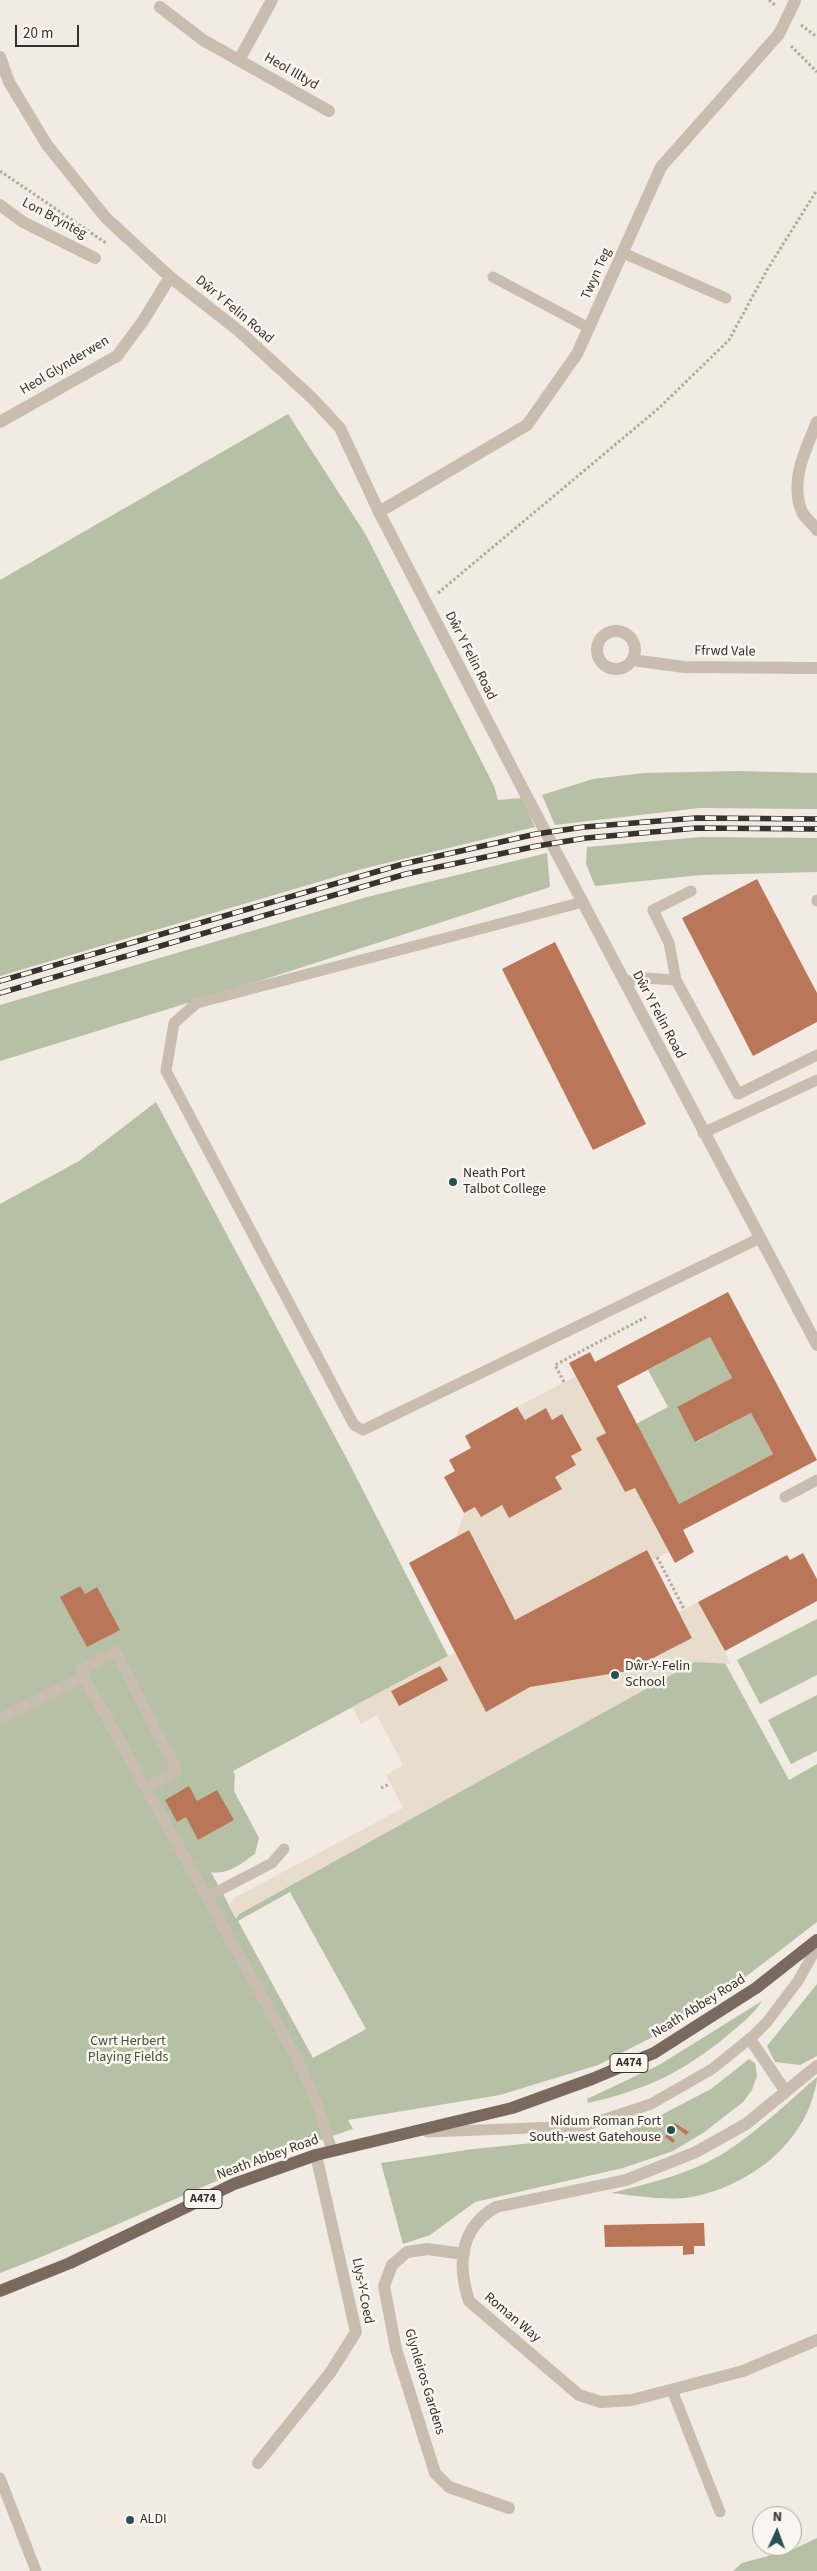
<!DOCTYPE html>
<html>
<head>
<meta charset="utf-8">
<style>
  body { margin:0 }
  #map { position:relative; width:817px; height:2571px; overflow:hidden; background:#f2ebe3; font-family:"Source Sans 3",sans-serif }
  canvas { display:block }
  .north { position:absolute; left:752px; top:2506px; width:50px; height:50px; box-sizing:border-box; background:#f9f5ef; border:1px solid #aca7a1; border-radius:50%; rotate:2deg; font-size:14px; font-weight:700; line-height:20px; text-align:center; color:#39312c }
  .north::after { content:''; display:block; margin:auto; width:18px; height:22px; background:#265056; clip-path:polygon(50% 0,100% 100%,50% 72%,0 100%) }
  .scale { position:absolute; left:15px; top:25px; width:64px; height:22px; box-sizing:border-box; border:2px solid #39312c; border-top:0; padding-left:6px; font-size:15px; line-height:18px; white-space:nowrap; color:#39312c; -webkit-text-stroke:4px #f9f5ef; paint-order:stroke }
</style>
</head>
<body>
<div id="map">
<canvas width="817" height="2571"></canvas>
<div class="north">N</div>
<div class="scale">20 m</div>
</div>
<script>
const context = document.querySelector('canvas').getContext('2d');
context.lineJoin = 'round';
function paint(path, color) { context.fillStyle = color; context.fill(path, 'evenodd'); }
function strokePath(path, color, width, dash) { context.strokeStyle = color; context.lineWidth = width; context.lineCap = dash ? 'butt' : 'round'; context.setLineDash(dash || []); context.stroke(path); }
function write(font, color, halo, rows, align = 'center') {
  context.font = font + ' "Source Sans 3",sans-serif'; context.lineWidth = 5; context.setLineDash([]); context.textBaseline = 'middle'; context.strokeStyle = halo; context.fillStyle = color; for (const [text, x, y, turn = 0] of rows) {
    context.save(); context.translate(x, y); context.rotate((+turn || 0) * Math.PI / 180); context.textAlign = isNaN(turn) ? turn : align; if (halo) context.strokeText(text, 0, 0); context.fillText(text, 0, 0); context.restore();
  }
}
paint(new Path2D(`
  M288,414L366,535L494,786L498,800L522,798L535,827L362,869L0,976V580Z
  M738,771L817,773V809L700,808L555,825L542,795L593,779L644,773Z
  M701,837L817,838V872L700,875L595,886L586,864L587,847Z
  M547,853L550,887L275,976L0,1061V1005L367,897Z
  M156,1102L348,1461L448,1656L233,1771L235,1775L234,1791L259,1838L255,1854C240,1864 229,1875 211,1872L236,1918L239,1914L695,1661L725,1663L789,1780L817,1764V1922L748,1975L670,2028L598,2065L500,2095L348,2120L353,2129C232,2168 119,2228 0,2273V1204L79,1161ZM290,1892L366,2029L313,2058L238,1921Z
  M710,1337L732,1378L677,1408L696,1442L751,1413L773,1454L679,1504L636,1424L668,1407L648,1370Z
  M817,1619V1675L760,1704L737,1660Z
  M817,1695V1751L791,1764L768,1720Z
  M817,1984V2056L800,2065L775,2062L767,2046Z
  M762,2001C753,2015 741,2024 728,2035C682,2073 645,2090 588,2103L587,2099L659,2065Z
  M749,2059L755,2063L757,2076L752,2090L743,2102L703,2133L673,2151L623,2168L475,2202L430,2235L403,2244L381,2163L473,2149L612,2135L640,2126L711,2089Z
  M817,2077C817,2085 814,2092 812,2100C795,2151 744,2187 692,2197C665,2201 638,2196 611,2193C650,2183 690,2174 724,2153C757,2132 787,2103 817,2077Z
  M817,2538V2571H733L742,2563L794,2549Z`), '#b5c0a4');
paint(new Path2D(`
  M576,1376L606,1433L597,1438L625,1492L635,1488L669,1552L652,1560L647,1550L515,1620L469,1530L456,1537L464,1513L475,1507L502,1505L509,1517L561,1489L555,1477L576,1465L571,1456L582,1449L562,1414L552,1420L546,1409L525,1420L517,1407Z
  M698,1602L731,1664L695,1662L239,1914L236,1919L229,1906L234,1898L403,1808L386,1775L403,1765L377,1715L361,1724L352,1707L455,1653L486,1712L530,1687L628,1671L692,1638L679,1612Z`), '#e8ddcc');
paint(new Path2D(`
  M757,879L817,993V1022L753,1056L682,918Z
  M555,942L646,1124L593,1150L502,969Z
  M728,1292L817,1460L683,1530L694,1552L675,1563L635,1488L625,1492L596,1438L606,1433L569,1363L590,1352L595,1362ZM710,1337L732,1378L677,1407L695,1442L751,1413L773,1454L679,1504L617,1386Z
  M517,1407L525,1420L546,1408L552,1420L562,1414L582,1450L571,1456L576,1465L555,1477L562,1489L509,1518L502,1505L481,1517L475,1507L464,1513L444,1477L455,1471L449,1460L471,1448L465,1436Z
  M469,1530L515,1620L647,1550L692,1638L628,1671L530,1687L486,1712L409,1563Z
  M803,1553L817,1579V1601L725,1651L698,1602L787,1555L790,1560Z
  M80,1586L85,1594L97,1587L120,1630L87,1647L60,1597Z
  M440,1666L448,1680L399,1706L391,1691Z
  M189,1786L197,1801L217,1790L234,1820L198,1840L186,1817L177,1822L165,1800Z
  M675,2123L689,2132L686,2135L676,2127L670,2136L675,2140L673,2143L665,2137Z
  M704,2223L705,2246H694V2254L683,2255V2246L605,2247L604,2225Z`), '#ba7658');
strokePath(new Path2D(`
  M769,0L775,5
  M801,25L817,37
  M791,46L817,72
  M0,171L106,243
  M438,593L659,408L729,340L767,270L817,190
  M564,1382L555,1365L646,1317
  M657,1557L684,1609
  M381,1788L390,1784`), '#b5a799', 3, [2.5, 2.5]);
strokePath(new Path2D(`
  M623,253L726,298
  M493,277L589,328
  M817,900V901
  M583,902L197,1003L174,1023L166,1071L354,1425L363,1430L760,1238
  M676,980L669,943L653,910L691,891
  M624,982L645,978L676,980L738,1094L817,1055
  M703,1133L817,1080
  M785,1497L817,1480
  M84,1677L81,1670L116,1652L177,1771L145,1787
  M0,1719L84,1677L296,2057L318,2105L332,2151
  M207,1897L272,1863L284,1849
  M427,2132L584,2126L651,2104L712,2069L753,2036L767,2022L798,1981L817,1947
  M672,2390L720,2512
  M0,2478L36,2571`), '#c9bdaf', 11);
strokePath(new Path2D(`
  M160,7L203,40L329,111
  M239,60L272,0
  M0,205L23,222L95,258
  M0,422L117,356L143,321L170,277
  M817,422C806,449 789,481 802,512C805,518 813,524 817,530
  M379,512L527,425L577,354L661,167L779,34L795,1
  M597 650a19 19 0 1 1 38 0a19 19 0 1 1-38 0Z
  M632,660L684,667L817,668
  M750,2039L786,2092
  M817,2066L746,2124L696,2152L626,2180L496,2207C460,2228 457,2264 469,2301L579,2395L601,2402L632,2400L743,2371L817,2340
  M464,2254L427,2249L407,2252L392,2265L384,2286L396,2349L435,2473L449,2487L509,2508
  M258,2463L330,2373L356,2332L316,2155`), '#c9bdaf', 12);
strokePath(new Path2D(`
  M0,57L9,82L47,145L106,218L170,277L239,331L312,398L340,428L379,512L527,797L817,1345`), '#c9bdaf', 12);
strokePath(new Path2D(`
  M0,2291L70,2263L234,2184L316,2155L512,2108L592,2079L654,2053L756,1988L817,1940`), '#79695f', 12);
const rail = new Path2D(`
  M0,981L403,864L536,834L584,827L696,818L817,819
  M0,993L406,874L537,846L586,838L697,828L817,829`);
strokePath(rail, '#39312c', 5.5);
strokePath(rail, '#f9f5ef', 4, [11]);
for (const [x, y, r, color] of [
  [453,1182,5,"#265056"],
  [615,1675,5,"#265056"],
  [671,2130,5,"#265056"],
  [130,2520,5,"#265056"]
]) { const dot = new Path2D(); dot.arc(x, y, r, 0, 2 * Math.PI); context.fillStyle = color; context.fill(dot); strokePath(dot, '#f9f5ef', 2); }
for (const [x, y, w] of [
  [629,2063,38],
  [203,2199,38]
]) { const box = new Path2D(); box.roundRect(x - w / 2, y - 9.5, w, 19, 4); context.fillStyle = '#f9f5ef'; context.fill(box); strokePath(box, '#39312c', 1); }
write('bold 12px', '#39312c', null, [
  ["A474",629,2063],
  ["A474",203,2199]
]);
write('14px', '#39312c', '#f9f5ef', [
  ["Heol Illtyd",291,72,30],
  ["Lon Brynteg",54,219,28],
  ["Twyn Teg",597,274,-66],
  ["Dŵr Y Felin Road",234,310,40],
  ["Heol Glynderwen",65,366,-31],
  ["Ffrwd Vale",725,652,1],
  ["Dŵr Y Felin Road",470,656,63],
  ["Dŵr Y Felin Road",658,1015,62],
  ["Neath Abbey Road",699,2007,-32],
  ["Neath Abbey Road",268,2158,-20],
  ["Llys-Y-Coed",362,2291,79],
  ["Roman Way",512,2318,40],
  ["Glynleiros Gardens",424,2382,73]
]);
write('14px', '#39312c', '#f9f5ef', [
  ["Neath Port",463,1174],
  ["Talbot College",463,1190],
  ["Dŵr-Y-Felin",625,1667],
  ["School",625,1683],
  ["Nidum Roman Fort",661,2122,"right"],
  ["South-west Gatehouse",661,2138,"right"],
  ["ALDI",140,2520]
], 'left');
write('14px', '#465533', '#f9f5ef', [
  ["Cwrt Herbert",128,2042],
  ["Playing Fields",128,2058]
]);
</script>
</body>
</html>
